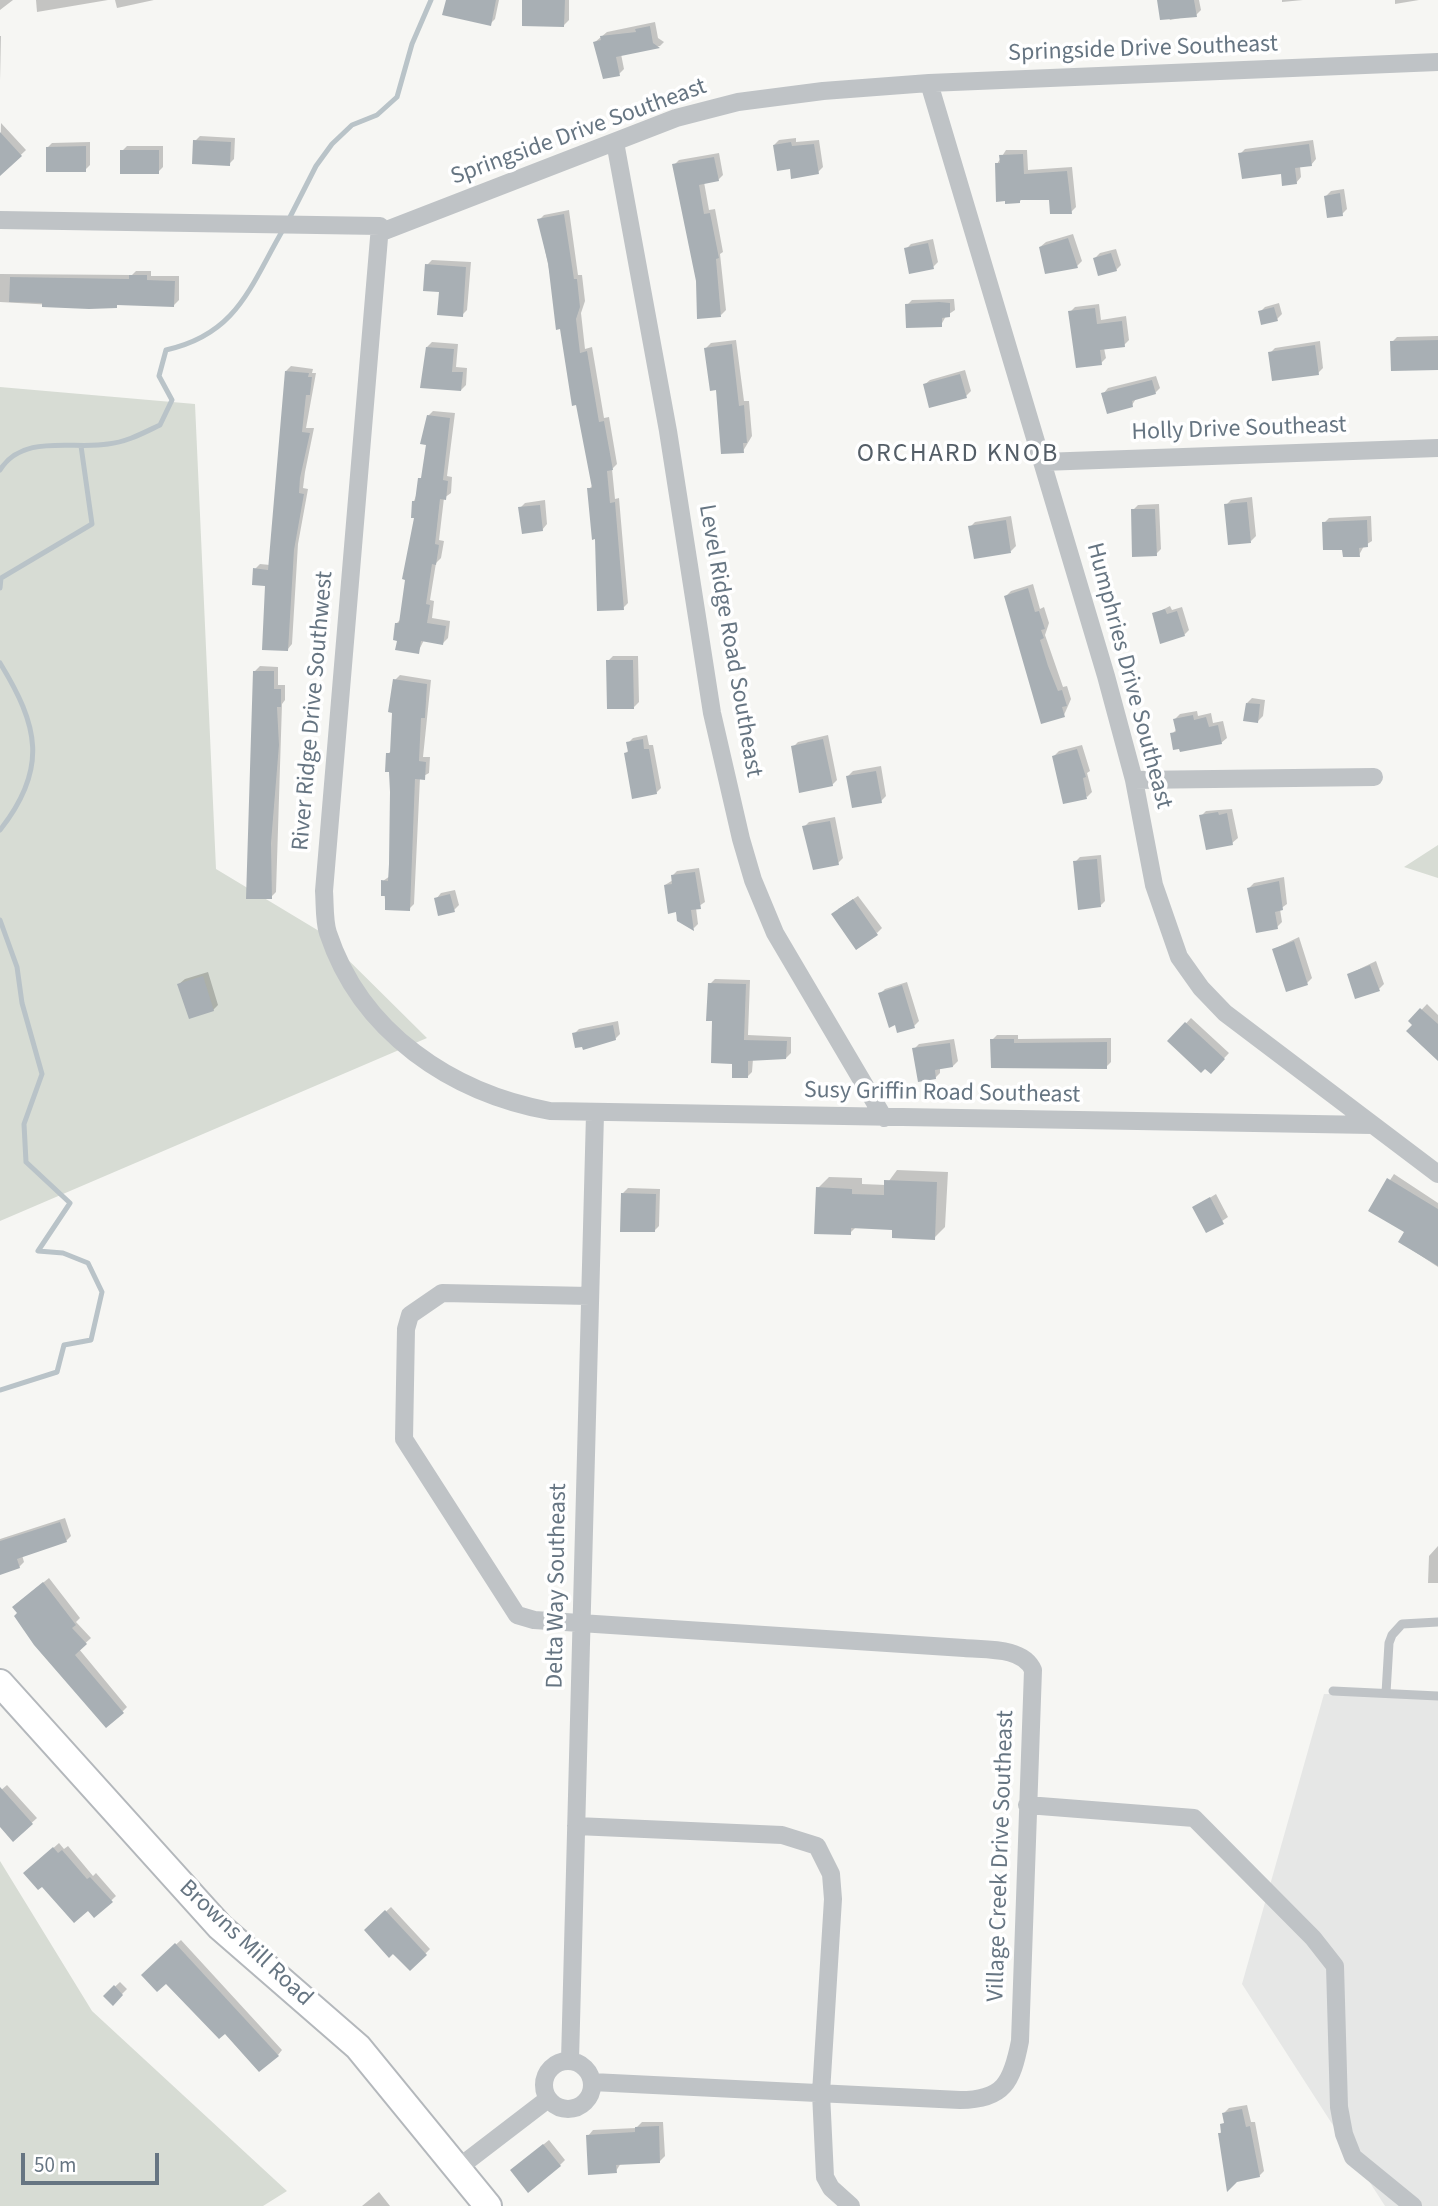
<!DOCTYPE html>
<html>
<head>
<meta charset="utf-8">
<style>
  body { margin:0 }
  #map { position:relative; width:1438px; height:2206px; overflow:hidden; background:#f6f6f3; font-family:"Source Sans 3",sans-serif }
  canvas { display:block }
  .scale { position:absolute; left:21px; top:2153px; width:138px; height:32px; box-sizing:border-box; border:4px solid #667582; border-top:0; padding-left:9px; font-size:21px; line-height:24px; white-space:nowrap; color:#667582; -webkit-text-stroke:5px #fff; paint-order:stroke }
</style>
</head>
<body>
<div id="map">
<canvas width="1438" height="2206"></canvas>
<div class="scale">50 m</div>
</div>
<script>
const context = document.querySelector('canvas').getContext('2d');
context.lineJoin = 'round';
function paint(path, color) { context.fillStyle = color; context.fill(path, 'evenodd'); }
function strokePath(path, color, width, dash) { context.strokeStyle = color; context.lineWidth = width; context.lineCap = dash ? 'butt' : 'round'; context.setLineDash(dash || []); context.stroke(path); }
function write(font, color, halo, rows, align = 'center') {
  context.font = font + ' "Source Sans 3",sans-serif'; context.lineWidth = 7; context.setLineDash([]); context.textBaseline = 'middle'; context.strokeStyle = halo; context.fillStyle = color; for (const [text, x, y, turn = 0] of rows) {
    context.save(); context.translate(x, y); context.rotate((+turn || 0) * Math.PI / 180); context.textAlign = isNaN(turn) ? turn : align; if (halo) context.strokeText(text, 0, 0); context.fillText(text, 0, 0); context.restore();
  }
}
paint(new Path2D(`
  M1324,1694H1438V2206H1385L1242,1984Z`), '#e6e7e6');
paint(new Path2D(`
  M0,387L195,404L216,869L319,931L427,1038L0,1221Z
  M1438,845V878L1404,867Z
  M0,1861L92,2011L287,2191L263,2206H0Z`), '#d7dcd4');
paint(new Path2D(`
  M0,0H13L0,10Z
  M36,0H108L37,12Z
  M115,0H154L117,8Z
  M447,0H499L495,19L490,24Z
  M524,0H569V20L564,25Z
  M1158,0H1199L1201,10L1196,15L1170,20Z
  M1282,0H1303L1282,2Z
  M1395,0H1419L1395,4Z
  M655,22L658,38L664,42L660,46L621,54L624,69L619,74L595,42L607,32Z
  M0,36H1L0,81Z
  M1,123L26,150L4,171L0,167Z
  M200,136L235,138L234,159L229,164L195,141Z
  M796,138V142L819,140L823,167L818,172L791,167L774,145L779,140Z
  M1313,140L1316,159L1311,165L1300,166L1301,177L1296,183L1282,172L1240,154L1245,149Z
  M90,142V165L85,170L47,148L52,143Z
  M127,146H163V167L158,172L122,151Z
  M1006,150H1027L1028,170L1072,167L1076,207L1071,212L1051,198H1023L1019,202L997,164Z
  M719,153L723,175L718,180L704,182L709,210L715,209L723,252L720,254L726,310L721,315L697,280L674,165L679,160Z
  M1344,189L1347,209L1342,214L1326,196L1331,191Z
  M569,210L578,275H582L585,301L581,313L585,349L592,347L604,418L609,417L617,464L612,469L615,499L619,498L628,603L623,608L597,538L589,489L593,485L539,220L544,215Z
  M1073,234L1082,261L1077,266L1040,247L1046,242Z
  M933,239L938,262L933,267L906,249L911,244Z
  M1116,249L1121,265L1116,270L1095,258L1100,253Z
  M432,260L471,262L467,310L462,315L441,291L427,265Z
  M136,271H151V276H179V300L174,305L119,304L89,307L0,302V274L132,275Z
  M954,299L955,310L946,316L941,325L907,305L912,300Z
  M1279,303L1282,314L1277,319L1260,312L1265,307Z
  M1099,304L1101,320L1126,316L1129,340L1124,345L1104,348L1106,358L1101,363L1070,312L1075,307Z
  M1438,336V368L1392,342L1397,337Z
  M736,340L744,401H749L752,436L743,451L717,388L706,348L711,343Z
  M1320,341L1323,368L1318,373L1270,353L1275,348Z
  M432,342L458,344L456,367L467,368L466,385L461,390L427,347Z
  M291,366L313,369L312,373H316L306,428H314L305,472L303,488L308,489L298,544L292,644L287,650L267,584L255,569L260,564L270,565L286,371Z
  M965,370L971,391L966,396L924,385L930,380Z
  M1156,376L1160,388L1155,393L1137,397L1132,405L1103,394L1108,388Z
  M433,411L455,413L447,476L452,477L451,493L444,498L439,540L444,541L441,558L436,563L430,600L434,601L432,618L450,621L448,638L443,643L424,640L418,652L397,623L401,619L416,516L414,501L424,475L428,416Z
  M1252,497L1256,536L1251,541L1226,505L1231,500Z
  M545,500L547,524L542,530L520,508L525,503Z
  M1159,504L1161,549L1156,554L1133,510L1138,505Z
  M1011,516L1016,546L1011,551L970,527L975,522Z
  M1371,516L1372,541L1364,546L1359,555L1344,548L1324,523L1329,518Z
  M1033,584L1040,609L1044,607L1049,623L1045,635L1063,687L1067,686L1071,699L1064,715L1006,596L1011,591Z
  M1170,606L1172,610L1182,607L1189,630L1184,635L1154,614Z
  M613,656H638L639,702L634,707L608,661Z
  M260,666L278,667V685H285V700L282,704L276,892L271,897L255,671Z
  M400,675L431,680L423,757H430L429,773L420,778L414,904L409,909H386L383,881L390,876L392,792L388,754L392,750L395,680Z
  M1252,698L1265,700L1263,716L1258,721L1247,703Z
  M1197,711L1198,716L1211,713L1213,723L1223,721L1227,738L1221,743L1172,734L1177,729L1175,719L1180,714Z
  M647,735L649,745H653L661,788L656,793L626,753L629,750L628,743L633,738Z
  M828,735L837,780L832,785L793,747L798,742Z
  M1082,745L1090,771L1087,773L1092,792L1087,797L1054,756L1059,751Z
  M881,766L886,796L881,801L848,776L853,771Z
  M1232,809L1238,838L1232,843L1201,816L1206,811Z
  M835,817L843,858L838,863L804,827L809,822Z
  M1101,855L1105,901L1100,906L1075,862L1080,857Z
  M699,868L705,902L696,908L698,924L694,928L679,920L665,885L673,880L672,876L677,871Z
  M1284,877L1287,904L1280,909L1282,922L1277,927L1249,888L1254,883Z
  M455,890L459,905L454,910L436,899L441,893Z
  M858,896L882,928L877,933L838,909Z
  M1299,937L1312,978L1307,983L1274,949Z
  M1376,961L1384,984L1379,989L1349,974Z
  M208,972L218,1005L213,1010L179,984L185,979Z
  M715,979L750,980L748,1035L791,1037V1053L786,1058L753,1059L752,1072L747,1077L734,1063L714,1019L710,984Z
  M907,982L919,1021L914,1026L880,994L885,989Z
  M1427,1004L1438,1015V1047L1411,1021Z
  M1191,1018L1229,1053L1211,1072L1170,1041Z
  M618,1021L620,1034L615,1039L574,1034L579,1029Z
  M997,1035H1018V1039L1111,1038V1062L1106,1067L992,1040Z
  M954,1039L958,1061L953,1066L940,1068V1073L935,1078L914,1049L919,1044Z
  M897,1170L948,1172L945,1227L934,1238L894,1228L856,1227L850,1233L818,1188L829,1177L862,1178V1184L886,1185Z
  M1394,1174L1438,1203V1267L1400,1242L1406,1231L1370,1211Z
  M628,1188L660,1189L659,1226L654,1231L623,1193Z
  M1216,1194L1228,1217L1207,1231L1195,1207Z
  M65,1518L71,1536L66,1541L22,1555L24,1562L19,1567L0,1573V1539Z
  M1438,1546V1583H1428L1429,1556Z
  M49,1578L80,1618L76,1622L91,1638L79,1649L127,1707L122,1712L19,1613V1602Z
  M7,1785L37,1818L14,1839L0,1824V1791Z
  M59,1843L64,1849L68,1846L93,1876L96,1873L116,1896L95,1916L31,1868Z
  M391,1907L430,1949L410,1969L366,1930Z
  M181,1940L282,2050L278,2055L166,1982L143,1975Z
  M120,1982L127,1989L113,2003L105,1996Z
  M1247,2105L1251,2122H1255L1264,2171L1259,2176L1220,2134L1225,2121L1224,2113L1229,2108Z
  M642,2122H663L665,2156L660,2161L621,2163L616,2171L588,2136L593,2130L636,2128Z
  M549,2140L565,2160L560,2165L517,2166Z
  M379,2192L390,2206H362Z`), '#0003');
strokePath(new Path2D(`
  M289,219L316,166L332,144L352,125L377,115L397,97L412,44L431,0
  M0,470C23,433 74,450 108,444C127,442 143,433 160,425L172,400L159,376L166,350C238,334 250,286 284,228
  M0,588L1,578L92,524L81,446
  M0,663C38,725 49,768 0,830
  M0,920L17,967L22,1003L42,1074L24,1124L26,1162L70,1203L38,1251L63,1253L88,1263L102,1292L91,1340L64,1345L57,1372L0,1390`), '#b9c3c8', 5);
paint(new Path2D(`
  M446,0H496L491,26L442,15Z
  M522,0H565L564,27L522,26Z
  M1157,0H1194L1197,17L1160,20Z
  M650,26L653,43L660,48L616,57L620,76L603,79L593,42L601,40L600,36L636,32L635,29Z
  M0,132L22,156L0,176Z
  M193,140L231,142L230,166L192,164Z
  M791,142L792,146L814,144L819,174L791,179L790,169L777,171L773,145Z
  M1309,144L1312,166L1295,168L1297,184L1282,186L1281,174L1242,179L1238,153Z
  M86,146V172H46V147Z
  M120,150H159V174H120Z
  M1023,154L1024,174L1067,171L1072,214H1050L1049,200H1020V203L1005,204V201L996,202L995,163H1000L999,155Z
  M714,157L719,181L699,185L704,214L710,213L719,258L716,259L721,317L697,319L696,281L672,164Z
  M1340,193L1343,216L1327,218L1324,196Z
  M564,214L574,279H577L580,307L576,319L580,353L587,351L599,422L604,421L613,470L607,471L610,503L615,502L624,610L597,611L595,539L592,540L587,488H592L576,405L572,406L560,329L556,330L548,263L537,219Z
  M1068,238L1078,268L1045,274L1039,247Z
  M928,243L934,269L909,274L904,248Z
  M1111,253L1117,271L1098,276L1093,258Z
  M425,264L466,267L463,317L437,315L439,292L423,291Z
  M129,275H147V280L175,281L174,307L117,305V308L89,309L42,307V303L9,302L10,277L129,279Z
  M939,302L950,303V317L942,318V327L906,328L905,304Z
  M1274,307L1278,321L1261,325L1258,311Z
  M1095,308L1097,324L1122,321L1125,347L1100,350L1102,365L1076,368L1068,311Z
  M1438,340V370L1391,371L1390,341Z
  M732,344L739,406L744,405L747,443H743L744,453L721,454L716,390L710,391L704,348Z
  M1315,345L1319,375L1272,381L1268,352Z
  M426,347L454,349L452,372H463L461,391L420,388Z
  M285,371L309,373L308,377H312L310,395H306L302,432L310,433L300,478L299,493L304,494L294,550L288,651L262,650L265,586L252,585L253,568L268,570Z
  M960,374L967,398L929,408L923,384Z
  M1152,380L1156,394L1132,401L1133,407L1107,414L1101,393Z
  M427,415L450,418L443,480L448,481L446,500L440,499L435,544L439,545L436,565L432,564L426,604L430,605L427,623L446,626L443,645L421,641L419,654L395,650L397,641L393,640L395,623H399L405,580L402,579L414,518H411L412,501H415L418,478H421L426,445L420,444Z
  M1247,502L1251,543L1228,545L1224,504Z
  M540,505L543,531L522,534L518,507Z
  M1131,509H1155L1157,556L1132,557Z
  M1006,520L1011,553L974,559L968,526Z
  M1367,520L1368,547L1359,548L1360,557H1343L1342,550H1323L1322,522Z
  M1028,588L1035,612L1039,611L1045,629L1041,630L1044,638L1040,640L1048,666L1058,691L1062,690L1067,706L1062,707L1065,717L1041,724L1004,596Z
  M1165,609L1167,614L1177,611L1185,636L1160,644L1152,613Z
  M606,660H633L634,709H607Z
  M253,671H274V689H281V707H277L279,745L271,843L272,899H246Z
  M393,679L427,684L425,718H421L419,761L426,762L425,780L415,779L410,911L385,910V896H381V880L388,881L389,864L390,792L389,772H385L386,753H390L392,713L388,712Z
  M1246,703L1260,704L1258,723L1243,721Z
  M1193,715L1194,720L1206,717L1209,727L1218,725L1222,744L1180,752L1179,749L1173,750L1170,733L1176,732L1173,719Z
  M643,739L644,749H649L657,794L632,799L624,753L628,752L626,742Z
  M823,739L833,786L799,793L791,746Z
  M1077,749L1086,777L1083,778L1087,799L1063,804L1052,756Z
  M876,771L882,803L852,808L846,776Z
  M1218,812L1219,815L1227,813L1233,845L1206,850L1199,815Z
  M830,821L839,865L813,870L802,826Z
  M1097,859L1101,907L1078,910L1073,861Z
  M695,872L701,909L691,910L694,931L677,921L676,912L668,914L664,885L672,884L671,875Z
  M1279,881L1283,910L1275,912L1278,929L1256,933L1247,888Z
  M450,894L455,912L438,916L434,898Z
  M853,899L878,935L856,950L831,914Z
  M1294,941L1308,985L1286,992L1272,949Z
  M1370,965L1380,991L1355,999L1347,974Z
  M203,976L214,1011L189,1019L177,984Z
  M708,983L746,984L744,1040L787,1041L786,1059L748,1061V1078H732V1064L711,1063L712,1021H706Z
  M902,985L915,1028L897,1033L895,1025L889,1028L878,993Z
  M1420,1008L1438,1024V1061L1406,1031L1412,1025L1408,1021Z
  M1185,1022L1225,1059L1211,1074L1205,1069L1201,1073L1167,1041Z
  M613,1025L616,1040L583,1050L582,1047L575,1048L572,1033Z
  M990,1039H1014V1043L1107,1042V1069L991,1068Z
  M950,1043L953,1067L935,1070L936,1079L918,1082L912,1048Z
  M1387,1178L1438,1209V1266L1398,1242L1404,1232L1368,1211Z
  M884,1180L937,1182L935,1240L892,1238V1230L851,1228V1235L814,1234L816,1187L852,1189V1194L884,1195Z
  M621,1193L656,1194L655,1232H620Z
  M1210,1197L1224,1224L1206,1233L1192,1207Z
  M60,1522L67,1542L17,1559L20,1568L0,1575V1541Z
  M43,1582L76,1625L72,1628L87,1644L75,1655L124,1713L106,1728L34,1645L14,1616L17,1613L12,1607Z
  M0,1787L33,1824L13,1842L0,1827Z
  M53,1847L58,1853L62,1850L87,1879L90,1877L113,1902L94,1918L88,1911L74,1923L42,1887L38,1890L23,1873Z
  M385,1910L427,1955L410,1971L393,1954L389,1958L364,1930Z
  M175,1943L279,2056L259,2072L225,2034L219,2039L166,1984L157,1992L141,1975Z
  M114,1985L123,1995L113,2006L103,1996Z
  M1242,2109L1246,2127L1250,2126L1260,2177L1237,2182L1227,2192L1218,2133H1221L1220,2124L1224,2123L1222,2113Z
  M659,2126L660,2163L616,2165L617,2173L588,2175L586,2135L635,2132V2127Z
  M543,2144L561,2166L528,2193L510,2170Z`), '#a8afb4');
const secondary = new Path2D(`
  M0,1683L220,1927L358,2047L488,2206`);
strokePath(secondary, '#b4b8bc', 30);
strokePath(new Path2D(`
  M1333,1691L1438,1696
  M1386,1693L1389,1643L1392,1635L1402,1624L1438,1622`), '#bfc3c6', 9);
strokePath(new Path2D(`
  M929,83L1106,676L1134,780L1154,885L1179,957L1201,988L1225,1013L1438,1174
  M615,142L668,431L712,713L741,839L753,880L775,933L884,1118
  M0,220L380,226L324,891C325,904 324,921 328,933C361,1033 452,1093 550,1111L1372,1125
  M379,233L676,118L738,102L823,91L929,83L1438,62
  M1042,462L1438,448
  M1134,780L1374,777
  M590,1296L442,1293L410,1315L406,1329L404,1439L517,1615L534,1620L964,1648C987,1650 1023,1647 1033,1670L1020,2041C1012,2082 1004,2100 960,2100L592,2082
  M1027,1805L1194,1818L1313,1938L1335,1966L1339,2107L1344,2134L1353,2157L1413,2206
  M576,1826L782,1835L817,1846L831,1874L833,1899L821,2093L825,2177L831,2188L851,2206
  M570,2060L595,1114
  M544 2085a24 24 0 1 1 48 0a24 24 0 1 1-48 0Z
  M458,2168L548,2099`), '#bfc3c6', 18);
strokePath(secondary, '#fff', 26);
write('24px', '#667582', '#fff', [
  ["Springside Drive Southeast",1143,50,-2],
  ["Springside Drive Southeast",579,133,-20],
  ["Holly Drive Southeast",1239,430,-2],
  ["Level Ridge Road Southeast",729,641,80],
  ["Humphries Drive Southeast",1128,676,75],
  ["River Ridge Drive Southwest",314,711,-85],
  ["Susy Griffin Road Southeast",942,1094,1],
  ["Delta Way Southeast",558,1586,-89],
  ["Village Creek Drive Southeast",1002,1856,-88],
  ["Browns Mill Road",245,1944,43]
]);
context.letterSpacing = '2px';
write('26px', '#545e67', '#fff', [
  ["ORCHARD KNOB",958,455]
]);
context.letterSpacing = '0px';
</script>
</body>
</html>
